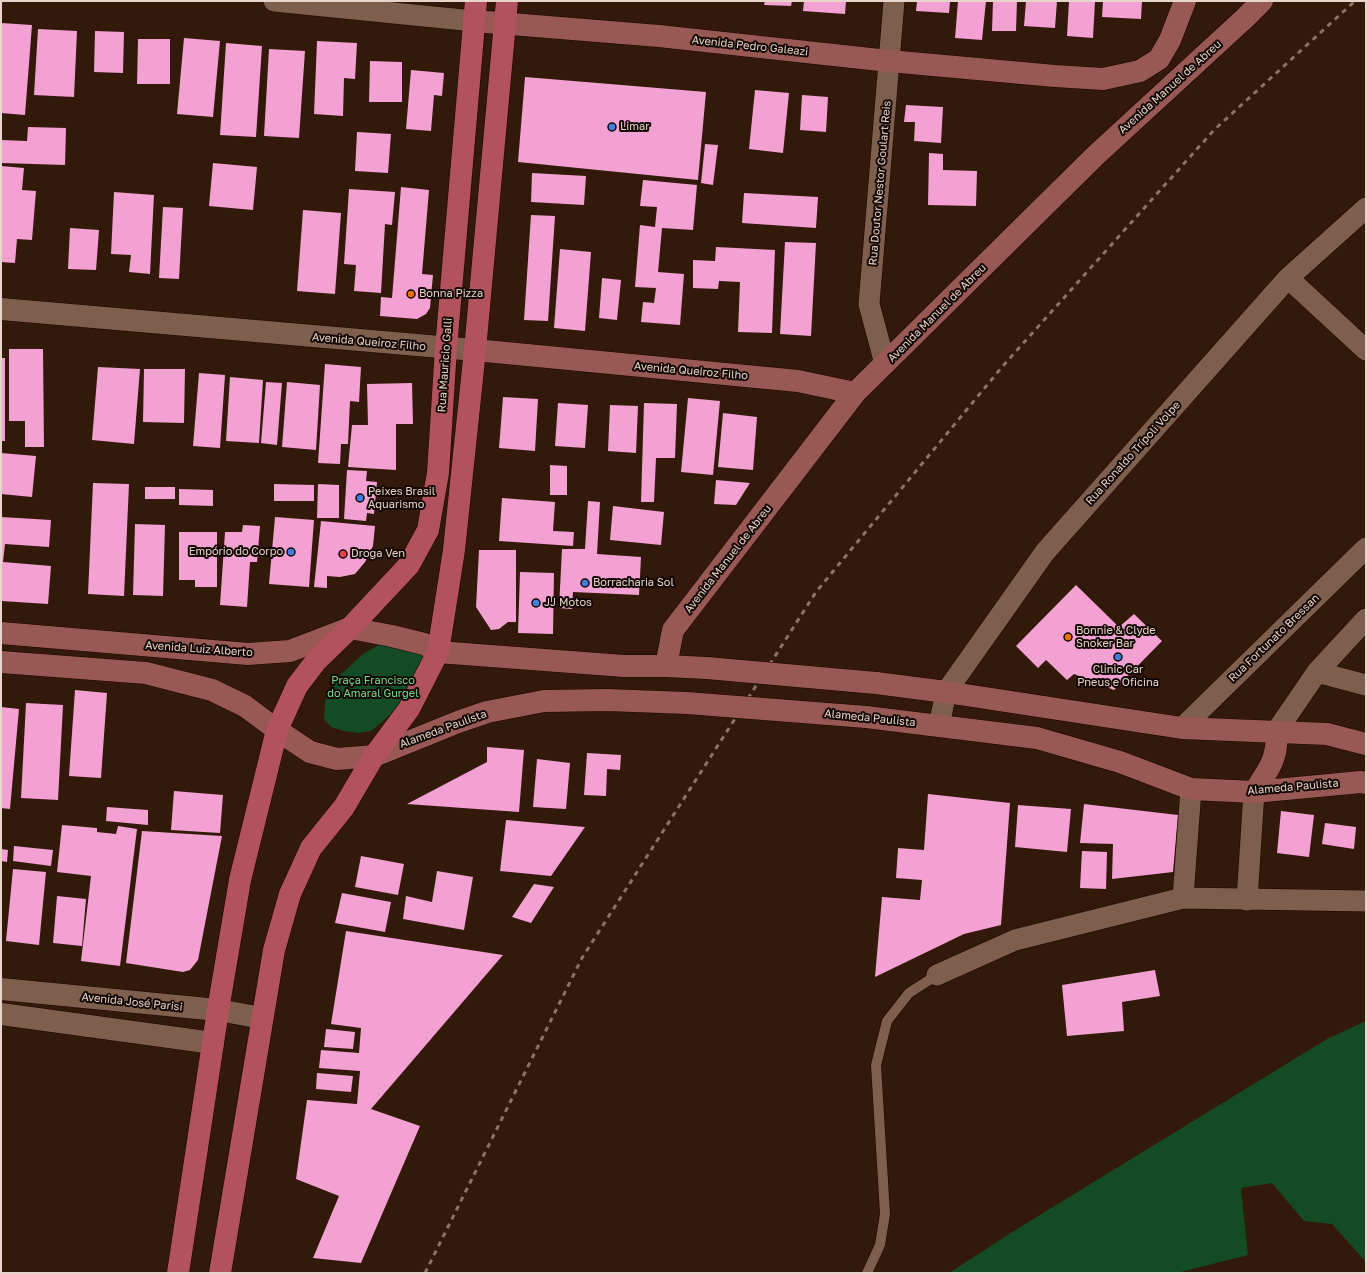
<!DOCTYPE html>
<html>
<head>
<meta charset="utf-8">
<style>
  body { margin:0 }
  #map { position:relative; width:1367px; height:1274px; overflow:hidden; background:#331909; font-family:"Golos Text",sans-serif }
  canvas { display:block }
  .frame { position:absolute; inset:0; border:2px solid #e7d4cb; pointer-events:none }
</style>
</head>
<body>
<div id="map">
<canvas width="1367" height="1274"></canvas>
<div class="frame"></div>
</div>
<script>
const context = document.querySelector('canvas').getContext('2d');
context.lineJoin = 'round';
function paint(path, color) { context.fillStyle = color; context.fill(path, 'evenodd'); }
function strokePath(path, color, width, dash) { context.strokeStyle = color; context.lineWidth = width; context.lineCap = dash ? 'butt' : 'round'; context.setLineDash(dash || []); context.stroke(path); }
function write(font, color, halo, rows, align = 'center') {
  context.font = font + ' "Golos Text",sans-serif'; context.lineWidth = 4; context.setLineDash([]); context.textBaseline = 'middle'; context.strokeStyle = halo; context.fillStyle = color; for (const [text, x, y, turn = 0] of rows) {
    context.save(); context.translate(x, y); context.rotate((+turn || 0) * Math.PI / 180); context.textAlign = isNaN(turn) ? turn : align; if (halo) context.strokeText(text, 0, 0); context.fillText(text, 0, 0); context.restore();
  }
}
paint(new Path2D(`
  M384,642L421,651L424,662L401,704L381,723L371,731L358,733L344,731L331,727L324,719L325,701L337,678L363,654Z
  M1366,1021V1262L1332,1224L1304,1221L1272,1183L1241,1188L1248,1255L1177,1273H949L1017,1229L1327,1039Z`), '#134b24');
paint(new Path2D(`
  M765,1H792L791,6L764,5Z
  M804,1H846L845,14L803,11Z
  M917,1H950L949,13L916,11Z
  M958,1H986L982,40L955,38Z
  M993,1H1017L1016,31H992Z
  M1026,1H1057L1055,28L1024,26Z
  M1069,1H1095L1093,38L1067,36Z
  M1103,1H1142L1141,19L1102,17Z
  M1,23L32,25L25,115L1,113Z
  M38,29L77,31L74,97L34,95Z
  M95,31L124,32L123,73L94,72Z
  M184,38L220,41L213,117L177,114Z
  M138,39H170V84H137Z
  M317,41L357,43L355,79L344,78L343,116L314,114Z
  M226,43L262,46L256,137L220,135Z
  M269,49L305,51L299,138L264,136Z
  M370,61L402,62V102H369Z
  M411,70L444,73L442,96L434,95L431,131L406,129Z
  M525,77L706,92L698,180L518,162Z
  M755,90L789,93L783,153L749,149Z
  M802,95L828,97L826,132L800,130Z
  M906,105L943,107L941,143L914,141L915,122H904Z
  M28,127L66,128L65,165L1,163V140L27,141Z
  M357,132L391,134L388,173L355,171Z
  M705,144L718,145L713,185L701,183Z
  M929,153L943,154V170L977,171L976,206L928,205Z
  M213,163L257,167L253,210L209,206Z
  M1,166L24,168L22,190L36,191L32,240L17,239L15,263L1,262Z
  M532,173L586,176L584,205L531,202Z
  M643,180L697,185L693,230L662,228L658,272L684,274L680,325L641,322L643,302L654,303L656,288L635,287L640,225L655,227L657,207L640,206Z
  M401,187L429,190L422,274L433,275L430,308L426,314L417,319L380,316L381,297L392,298Z
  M349,189L395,192L392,225L385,224L381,293L354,291L356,265L344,264Z
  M114,192L154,195L150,274L129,272L131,255L111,254Z
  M744,193L818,197L816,228L742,223Z
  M163,207L183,208L179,279L159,278Z
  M303,210L341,213L335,294L297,291Z
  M531,215L555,216L548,321L524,320Z
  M70,228L99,230L96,270L68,269Z
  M785,242L816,243L811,336L780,334Z
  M716,247L775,250L772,333L738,332L740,282L719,281L718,289L693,288V260L715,261Z
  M560,249L591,252L585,331L554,328Z
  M602,278L621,280L617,320L599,318Z
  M9,349H43L44,447H25V421H9Z
  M1,358H5V441H1Z
  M325,364L361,367L359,402L350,401L348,444H341L340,464L318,463Z
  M98,367L140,369L134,444L92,440Z
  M144,369H185L184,423L143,422Z
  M199,373L225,375L220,448L193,446Z
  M230,377L263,380L259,443L226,441Z
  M266,382L282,383L277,445L261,443Z
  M287,382L320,385L316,450L282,447Z
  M412,383L413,424H396V470L348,467L352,425H368L367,384Z
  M503,397L538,399L535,451L499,448Z
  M688,398L720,401L713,475L681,472Z
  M558,403L588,405L585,448L555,446Z
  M644,403L677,404L675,458H656L654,502H641Z
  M610,405L638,406L636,453L608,451Z
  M723,413L757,417L753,470L718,467Z
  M1,453L36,456L32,497L1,494Z
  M550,465L567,466V495H550Z
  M347,470L367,471L366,481L377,482L374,514L367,513L366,521L344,519Z
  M716,480L750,483L736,505L714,504Z
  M93,483L129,484L124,596L88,594Z
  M274,484L314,485V501H274Z
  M318,484L339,485V518H317Z
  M145,487H175V499H145Z
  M179,489L213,490V506L179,505Z
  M502,498L555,502L553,531L574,532L573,546L499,541Z
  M588,501L600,502L597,554L641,557L639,595L573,592L572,609L559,608L562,549H585Z
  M613,506L664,512L661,545L610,540Z
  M1,517L51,520L49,547L5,544L3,562L51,566L48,604L1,601Z
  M275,517L314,520L309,587L269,584Z
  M321,521L375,526L373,546L365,562L355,574L340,577L327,576V588L314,587Z
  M135,524L165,525L163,596L133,595Z
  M243,525L260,526L257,562H250L247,607L220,605L225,532H242Z
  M179,532H217V587H195V580H179Z
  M479,550H516V622H508L499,629L491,630L476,607Z
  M520,572L554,573L553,634L518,633Z
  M1076,585L1119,627L1134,614L1162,641L1114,690L1074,674L1067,680L1046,660L1038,668L1016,646Z
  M75,690L107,693L101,778L69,776Z
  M26,703L63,705L58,800L21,798Z
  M1,707L19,709L10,809L1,808Z
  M487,747L524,750L519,812L407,804L487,762Z
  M587,753L621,755L620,770L607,769L606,796L584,795Z
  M537,759L570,763L566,809L533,807Z
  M174,791L223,795L220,833L171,830Z
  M928,794L1010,803L1001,925L964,934L875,977L882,897L920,900L922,880L896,878L898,848L924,850Z
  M1084,804L1178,815L1173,872L1112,879L1113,844L1080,843Z
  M1018,805L1071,809L1067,852L1015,847Z
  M107,807L148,810V825L106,821Z
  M1281,811L1314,815L1309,857L1277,853Z
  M506,820L585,827L551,876L500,871Z
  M1325,823L1356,827L1354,849L1322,844Z
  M62,825L97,828V832L116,834L118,826L137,829L120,966L81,961L91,876L57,872Z
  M142,831L222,836L198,960L190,970L183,972L126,963Z
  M14,846L53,850L51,866L13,861Z
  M1,849L8,850L7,862L1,861Z
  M1082,851L1107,852L1106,889L1080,888Z
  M361,856L404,864L398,895L355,887Z
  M13,869L46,872L39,945L6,941Z
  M437,871L473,877L464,930L403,919L406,896L432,902Z
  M534,884L554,887L531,923L512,917Z
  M342,893L391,902L385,932L335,923Z
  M57,896L86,899L82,946L53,943Z
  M346,931L503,955L371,1109L420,1126L361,1263L313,1258L339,1196L296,1179L307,1100L357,1104L360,1071L319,1068L321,1050L359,1053L361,1028L331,1024Z
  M1155,970L1160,996L1122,1002L1124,1031L1067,1036L1062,985Z
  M326,1029L355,1032L353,1049L324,1047Z
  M317,1073L353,1076L351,1092L316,1089Z`), '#f2a1d2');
const service = new Path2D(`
  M867,1273L880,1245L885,1214L876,1065L887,1021L909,993L937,975`);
const minor = new Path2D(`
  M274,1L474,21
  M1288,278L1366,350
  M885,364L869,304L894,1
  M1317,672L1366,685
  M939,726L946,692L1045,552L1288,278L1366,208
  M1182,728L1366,548
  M1276,732L1317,672L1366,619
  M1183,898L1191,789
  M1247,900L1254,792
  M937,975L1015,940L1183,898L1366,901`);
const tertiary = new Path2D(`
  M1,309L475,350
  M1,989L218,1010L262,1018
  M1,1014L213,1043`);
const secondary = new Path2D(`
  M474,21L659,36L889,61L1055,76L1103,79L1140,71L1159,59L1170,40L1185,1
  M475,350L798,381L855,393
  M1,633L248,654L290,651L350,628L392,636L424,644L438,652L624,666H666L707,668
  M1,662L146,673L212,690L245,706L277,730L310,752L337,759L374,756L458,722L487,712L544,701L607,700L687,703
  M666,666L673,630L855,393L1095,156L1245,18L1262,1
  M876,683L946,692L1182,728L1327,734L1366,744
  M866,717L1037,738L1120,762L1191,789L1254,792L1361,782L1366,783
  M1254,792C1267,772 1279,758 1276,732`);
const primary = new Path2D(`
  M178,1273L218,1010L240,880L277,730L297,686L316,661L350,628L409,565L428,530L438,473L446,348L476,1
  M220,1273L274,950L290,894L311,848L344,807L374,756L409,709L438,652L454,550L475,350L507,1`);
strokePath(service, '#1a0400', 11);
strokePath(minor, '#1a0400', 22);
strokePath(tertiary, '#1a0400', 23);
strokePath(secondary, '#1a0400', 23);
strokePath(primary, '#1a0400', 23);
strokePath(service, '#7e5e4d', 10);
strokePath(minor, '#7e5e4d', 21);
strokePath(tertiary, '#7e5e4d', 22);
strokePath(secondary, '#985854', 22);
strokePath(primary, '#b2525c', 22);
strokePath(new Path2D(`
  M425,1273L582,958L816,592L1002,367L1214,130L1355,1`), '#8a7367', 3, [5, 5]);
const secondaryBridge = new Path2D(`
  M707,668L876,683
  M687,703L866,717`);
strokePath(secondaryBridge, '#1a0400', 23, []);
strokePath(secondaryBridge, '#985854', 22);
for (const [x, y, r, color] of [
  [612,127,4,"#3f7fe0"],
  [411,294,4,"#e8710a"],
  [360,498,4,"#3f7fe0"],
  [291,552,4,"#3f7fe0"],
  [343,554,4,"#e0444e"],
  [585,583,4,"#3f7fe0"],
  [536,603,4,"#3f7fe0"],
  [1068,637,4,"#e8710a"],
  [1118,657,4,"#3f7fe0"]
]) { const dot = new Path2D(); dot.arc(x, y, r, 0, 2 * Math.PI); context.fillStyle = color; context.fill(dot); strokePath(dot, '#130703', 1.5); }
write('11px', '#e7d4cb', '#130703', [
  ["Avenida Pedro Galeazi",750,46,6],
  ["Avenida Manuel de Abreu",1170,87,-42],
  ["Rua Doutor Nestor Goulart Reis",880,183,-85],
  ["Avenida Manuel de Abreu",937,313,-45],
  ["Avenida Queiroz Filho",369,342,5],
  ["Rua Mauricio Galli",445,365,-86],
  ["Avenida Queiroz Filho",691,371,5],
  ["Rua Ronaldo Trípoli Volpe",1133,453,-48],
  ["Avenida Manuel de Abreu",728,559,-52],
  ["Rua Fortunato Bressan",1274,638,-44],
  ["Avenida Luiz Alberto",199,649,4],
  ["Alameda Paulista",870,718,6],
  ["Alameda Paulista",443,729,-20],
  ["Alameda Paulista",1293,787,-5],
  ["Avenida José Parisi",132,1002,6]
]);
write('11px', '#e7d4cb', '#130703', [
  ["Limar",620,127],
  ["Bonna Pizza",419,294],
  ["Peixes Brasil",368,492],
  ["Aquarismo",368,505],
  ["Empório do Corpo",283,552,"right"],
  ["Droga Ven",351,554],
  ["Borracharia Sol",593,583],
  ["JJ Motos",544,603],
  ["Bonnie & Clyde",1076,631],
  ["Snoker Bar",1076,644],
  ["Clinic Car",1118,670,"center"],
  ["Pneus e Oficina",1118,683,"center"]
], 'left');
write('11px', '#78db8e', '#130703', [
  ["Praça Francisco",373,681],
  ["do Amaral Gurgel",373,694]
]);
</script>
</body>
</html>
